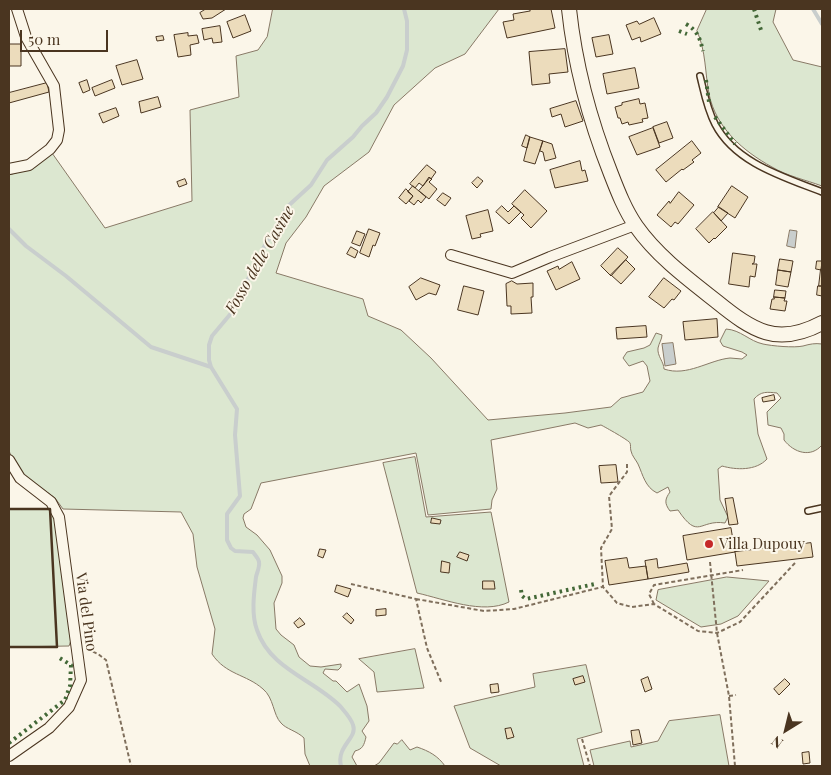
<!DOCTYPE html>
<html>
<head>
<meta charset="utf-8">
<style>
  body { margin:0 }
  #map { position:relative; width:831px; height:775px; overflow:hidden; background:#fbf6e9; font-family:"Playfair Display",serif }
  canvas { display:block }
  .frame { position:absolute; inset:0; border:10px solid #4a3520; pointer-events:none }
  .north { position:absolute; left:761px; top:705px; width:50px; height:50px; -webkit-text-stroke:4px #fbf6e9; paint-order:stroke; rotate:216deg; font-size:14px; font-weight:700; line-height:20px; text-align:center; color:#4a3520 }
  .north::after { content:''; display:block; margin:auto; width:18px; height:22px; background:#4a3520; clip-path:polygon(50% 0,100% 100%,50% 72%,0 100%) }
  .scale { position:absolute; left:20px; top:30px; width:88px; height:22px; box-sizing:border-box; border:2px solid #4a3520; border-top:0; padding-left:6px; font-size:15px; line-height:18px; white-space:nowrap; color:#4a3520; -webkit-text-stroke:4px #fbf6e9; paint-order:stroke }
</style>
</head>
<body>
<div id="map">
<canvas width="831" height="775"></canvas>
<div class="frame"></div>
<div class="north">N</div>
<div class="scale">50 m</div>
</div>
<script>
const context = document.querySelector('canvas').getContext('2d');
context.lineJoin = 'round';
function paint(path, color) { context.fillStyle = color; context.fill(path, 'evenodd'); }
function strokePath(path, color, width, dash) { context.strokeStyle = color; context.lineWidth = width; context.lineCap = dash ? 'butt' : 'round'; context.setLineDash(dash || []); context.stroke(path); }
function write(font, color, halo, rows, align = 'center') {
  context.font = font + ' "Playfair Display",serif'; context.lineWidth = 4; context.setLineDash([]); context.textBaseline = 'middle'; context.strokeStyle = halo; context.fillStyle = color; for (const [text, x, y, turn = 0] of rows) {
    context.save(); context.translate(x, y); context.rotate((+turn || 0) * Math.PI / 180); context.textAlign = isNaN(turn) ? turn : align; if (halo) context.strokeText(text, 0, 0); context.fillText(text, 0, 0); context.restore();
  }
}
const green = new Path2D(`
  M273,9H499L465,54L435,68L394,105L369,152L324,186L306,217L286,243L276,273L363,299L368,316L401,330L431,358L488,420L565,413L611,407L621,398L643,392L650,381L647,366L643,361L629,366L623,358L627,352L644,348L650,345L656,333L662,335C662,339 659,343 658,348C657,356 664,362 664,369C687,377 709,360 730,358C734,358 738,359 742,359L747,355L742,352L723,346L720,341L726,329C741,330 749,341 763,344C772,346 794,348 803,346C810,344 815,343 822,344V445C811,458 794,453 784,440V434L781,428L768,425L767,412L781,398L777,393C767,392 761,391 754,399L758,434L767,459C756,471 736,470 722,466L718,469L720,500L728,517L725,523C699,519 699,541 678,510L670,511C664,503 665,499 670,492L668,487L657,493C645,487 643,475 638,464C636,460 632,456 631,451C630,448 631,445 630,443C630,441 605,427 601,425L588,428L575,423L491,440L497,489L492,500L491,509L428,515L416,453L261,483L251,509L244,514L243,518L246,527L257,535L270,550L282,576V583L274,603L276,629L281,635L294,645L299,657L310,666L321,667L341,664V667L338,670L325,669L323,673L333,681H336L347,692L359,684L367,706L369,721L362,731L366,737C364,745 363,749 355,751L352,757L357,766H310L305,754L304,738C297,731 286,729 281,723C273,715 274,698 263,689C246,674 226,675 212,654L215,629L197,567L193,534L181,512L63,509L55,498L19,472L9,451V175L35,167L52,153L105,228L192,201L190,110L239,97L236,56L258,50L267,37Z
  M707,9H776L773,22L793,60L822,67V186C806,180 787,176 772,167C743,151 716,128 709,94C705,73 706,51 697,31Z
  M415,457L426,517L491,512L509,602C483,615 444,599 417,593L383,463Z
  M9,509H50L54,515L71,640L69,646L9,647Z
  M727,577L769,581L738,616L721,624L701,627L656,600L658,590Z
  M415,649L424,688L377,692L374,672L359,659Z
  M586,665L602,732L577,739L584,766H501L470,748L454,706L535,687L533,674Z
  M720,715L729,766H594L590,750L630,741L631,747L658,741L669,721Z
  M402,740L410,750L417,747C429,751 438,756 445,766H374L379,763L394,743L397,744Z`);
paint(green, '#dce7d0');
strokePath(green, '#887966', 1);
const water = new Path2D(`
  M790,230L797,231L795,248L787,246Z
  M673,343L676,364L665,366L662,344Z`);
paint(water, '#c9cecd');
strokePath(water, '#887966', 1);
strokePath(new Path2D(`
  M813,9L822,24
  M9,229L26,246L66,276L151,347L211,367
  M341,766C336,746 358,738 353,725C351,718 344,711 340,706C313,679 270,669 257,630C251,614 254,593 256,577C257,572 260,567 259,562C259,559 255,555 253,552L235,551L231,548L227,540V514L240,496L235,435L237,409L211,367L209,360V345L212,336L238,305L243,295L244,287L266,243L277,228L287,207L311,185L327,160L353,137L362,126L376,113L387,97L403,66L407,50V21L404,9`), '#c9cecd', 4);
const building = new Path2D(`
  M206,9H226L212,18L203,19L200,13Z
  M529,9H551L555,28L507,38L503,22L514,20L513,14L530,11Z
  M245,15L251,31L233,38L227,22Z
  M654,18L661,34L641,42L640,37L632,40L626,25L637,21L639,24Z
  M220,26L222,42L213,43L212,38L204,40L202,29Z
  M188,33V36L197,35L199,43L190,45L191,55L178,57L174,35Z
  M609,35L613,54L596,57L592,38Z
  M163,36L164,40L157,41L156,37Z
  M9,44H21V66H9Z
  M565,49L568,72L549,74L550,83L532,85L529,52Z
  M137,60L143,79L122,85L116,66Z
  M635,68L639,88L607,94L603,74Z
  M87,80L90,90L83,93L79,83Z
  M112,80L115,88L95,96L92,88Z
  M47,83L49,92L9,103V93Z
  M158,97L161,107L141,113L139,102Z
  M639,99L640,104L645,103L648,118L642,119L643,122L629,125L628,122L622,124L620,118H618L615,107L622,105V103Z
  M576,101L583,121L565,127L561,114L552,117L550,109Z
  M116,108L119,116L103,123L99,114Z
  M667,122L673,138L659,143L653,127Z
  M653,128L660,147L637,155L629,137Z
  M526,135L530,137L527,148L522,146Z
  M530,137L543,141L535,164L524,161Z
  M543,141L552,144L556,158L545,161L543,152L540,151Z
  M692,141L701,153L692,160L694,162L683,170L682,169L666,182L656,170Z
  M580,161L582,171L585,170L588,181L555,188L550,170Z
  M427,165L436,172L431,179L429,177L423,186L419,183L415,188L410,184Z
  M478,177L483,181L477,188L472,183Z
  M430,178L432,179L429,182L437,189L429,199L419,191Z
  M185,179L187,184L179,187L177,182Z
  M413,186L426,197L421,203L418,200L414,205L409,201L413,196L408,192Z
  M732,186L748,197L735,218L718,207Z
  M406,189L413,196L406,204L399,198Z
  M525,190L547,211L531,228L521,218L524,215L512,204Z
  M679,192L694,205L678,224L675,222L671,227L657,215L669,201L670,203Z
  M443,193L451,198L445,206L437,200Z
  M502,206L508,212L514,206L521,212L509,224L496,212Z
  M719,207L728,213L721,221L714,213Z
  M488,210L493,231L480,234L481,237L472,239L466,216Z
  M713,212L727,227L715,239L714,238L709,243L696,229Z
  M369,229L380,233L375,246L373,245L369,257L360,253Z
  M357,231L365,234L360,246L352,243Z
  M351,247L358,251L355,258L347,254Z
  M618,248L628,257L611,276L601,266Z
  M733,253L755,256L754,263L752,264H757L755,277L750,276L749,287L729,284Z
  M780,259L793,261L791,272L778,270Z
  M626,260L635,269L621,284L611,275Z
  M817,261H822L821,270L816,269Z
  M572,262L580,279L556,290L547,271L558,266L559,269Z
  M821,269H822V286H819Z
  M778,270L791,272L788,287L776,285Z
  M421,278L440,285L436,295L429,293L416,300L409,287Z
  M664,278L681,291L674,300L672,299L664,308L649,297Z
  M512,281L517,284L533,283V297H531L532,313L511,314V306H507L506,284Z
  M464,286L484,291L478,315L458,310Z
  M818,286H822V296L817,295Z
  M775,290L786,291L785,298L774,297Z
  M774,297L785,298L784,301H787L785,311L770,309L772,299H774Z
  M717,319L718,337L685,340L683,322Z
  M646,326L647,337L617,339L616,328Z
  M774,395L775,400L763,402L762,398Z
  M616,465L618,482L601,483L599,466Z
  M733,498L738,524L729,525L725,499Z
  M432,518L441,520L440,524L431,523Z
  M731,528L735,552L687,560L683,536Z
  M811,543L813,557L737,566L735,552Z
  M320,549L326,550L323,558L318,556Z
  M460,552L469,555L467,561L457,557Z
  M627,558L629,568L646,566L648,579L609,585L605,561Z
  M657,559L658,568L687,563L689,572L648,579L645,561Z
  M442,561L450,563L449,573L441,572Z
  M483,581H494L495,589H483Z
  M337,585L351,589L348,597L335,592Z
  M386,609V615L376,616V610Z
  M347,613L354,620L351,624L343,617Z
  M300,618L305,624L298,628L294,623Z
  M583,676L585,682L575,685L573,679Z
  M648,677L652,689L645,692L641,680Z
  M785,679L790,684L779,695L774,689Z
  M498,684L499,692L491,693L490,685Z
  M511,728L514,737L507,739L505,729Z
  M639,730L642,743L633,745L631,731Z
  M809,752L810,763L803,764L802,753Z`);
paint(building, '#ecdcbc');
strokePath(building, '#4a3520', 1);
const service = new Path2D(`
  M700,76C704,92 707,109 715,124C735,163 784,177 822,192
  M808,511L822,508`);
const minor = new Path2D(`
  M9,169L29,165L50,149L57,140L59,130L54,86L26,37L17,9
  M451,255L512,273L550,257L635,225
  M9,460L20,478L51,502L59,517L81,680L69,707L49,728L9,756`);
const tertiary = new Path2D(`
  M569,9C575,66 590,121 611,174C618,192 625,210 636,226C657,256 688,279 716,301C753,331 777,347 822,323`);
strokePath(service, '#4a3520', 8);
strokePath(minor, '#4a3520', 12);
strokePath(tertiary, '#4a3520', 16);
strokePath(new Path2D(`
  M627,464V472L609,496L612,529L601,548L603,587L617,603L632,607L654,604L698,631L717,633L740,622L795,563
  M710,562L717,633L729,696L735,766
  M351,584L416,599L427,648L442,684
  M416,599L484,611L514,609L602,587
  M654,604L649,594L654,585L743,570
  M87,649L98,654L106,660L131,766
  M729,696L736,695
  M582,739L590,766`), '#7f6f5c', 2, [4, 2.5]);
strokePath(service, '#fbf6e9', 5);
strokePath(minor, '#fbf6e9', 10);
strokePath(tertiary, '#fbf6e9', 14);
strokePath(new Path2D(`
  M754,9L761,30
  M686,24C697,30 700,38 703,51
  M679,31L687,34
  M706,80L709,102
  M715,117L735,144
  M521,590L522,596L526,599L595,584
  M9,743L65,700L70,686L71,665L58,657`), '#436837', 4, [2.5, 4]);
strokePath(new Path2D(`
  M9,509H50L57,647H9`), '#4a3520', 2.5);
for (const [x, y, r, color] of [
  [709,544,5,"#c62828"]
]) { const dot = new Path2D(); dot.arc(x, y, r, 0, 2 * Math.PI); context.fillStyle = color; context.fill(dot); strokePath(dot, '#fbf6e9', 2); }
write('15px', '#4a3520', '#fbf6e9', [
  ["Villa Dupouy",719,544]
], 'left');
write('15px', '#4a3520', '#fbf6e9', [
  ["Via del Pino",86,612,82]
]);
write('italic 16px', '#4a3520', '#fbf6e9', [
  ["Fosso delle Casine",260,260,-60]
]);
</script>
</body>
</html>
